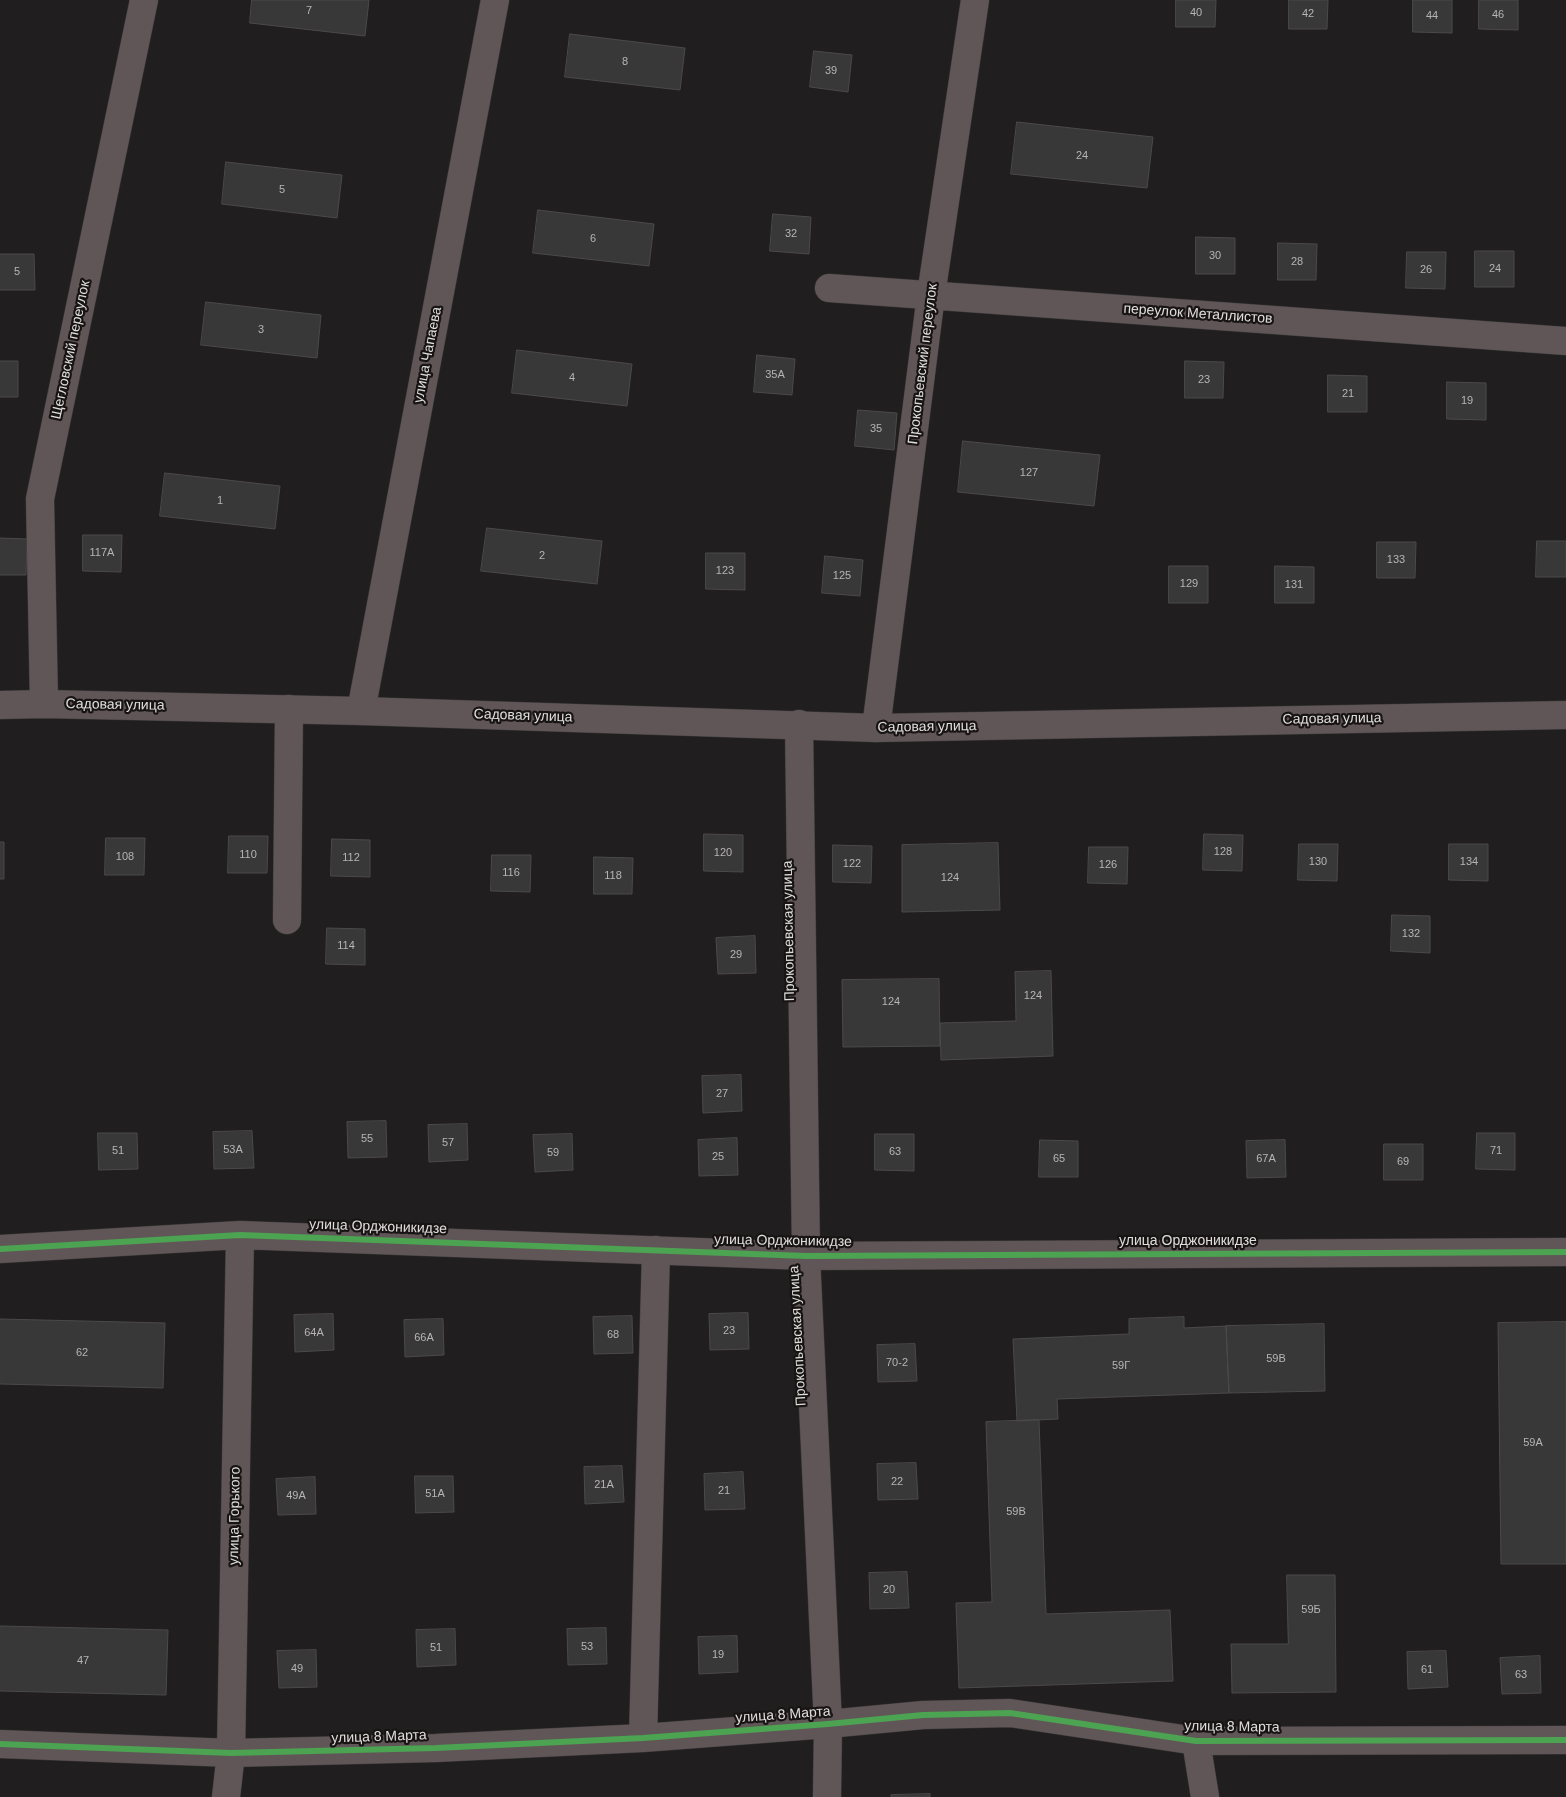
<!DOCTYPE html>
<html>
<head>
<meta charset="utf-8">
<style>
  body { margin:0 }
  canvas { display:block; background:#201e1e }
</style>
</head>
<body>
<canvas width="1566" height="1797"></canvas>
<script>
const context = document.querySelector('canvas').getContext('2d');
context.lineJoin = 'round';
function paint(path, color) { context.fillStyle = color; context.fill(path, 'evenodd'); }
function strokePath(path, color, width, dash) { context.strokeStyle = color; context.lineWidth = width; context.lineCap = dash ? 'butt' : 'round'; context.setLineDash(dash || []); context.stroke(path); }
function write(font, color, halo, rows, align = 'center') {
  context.font = font + ' Arial,sans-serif'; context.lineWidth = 4.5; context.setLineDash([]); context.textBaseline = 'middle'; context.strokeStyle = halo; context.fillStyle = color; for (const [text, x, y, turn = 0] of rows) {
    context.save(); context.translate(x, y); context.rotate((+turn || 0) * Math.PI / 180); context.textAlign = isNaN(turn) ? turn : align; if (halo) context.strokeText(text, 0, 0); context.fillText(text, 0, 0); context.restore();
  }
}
const building = new Path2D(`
  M252,0H369L365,36L250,23Z
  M1176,0H1216L1215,27H1176Z
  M1289,0H1328L1327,29H1289Z
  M1413,0H1452V33L1413,32Z
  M1479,0H1518V30L1479,29Z
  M570,34L685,48L680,90L565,77Z
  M814,51L852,55L848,92L810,87Z
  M1017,122L1153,137L1147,188L1011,174Z
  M226,162L342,175L337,218L222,204Z
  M538,210L654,224L649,266L533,253Z
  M773,214L811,217L809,254L770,251Z
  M1196,237L1235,238V274H1196Z
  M1278,243L1317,244L1316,280H1278Z
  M1475,251H1514V287H1475Z
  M1407,252H1446L1445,289L1406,288Z
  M0,254H34L35,290H0Z
  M206,302L321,315L317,358L201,345Z
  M517,350L632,364L627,406L512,393Z
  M757,355L795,359L792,395L754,392Z
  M0,361H18V397H0Z
  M1185,361L1224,362L1223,398H1185Z
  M1328,375L1367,376V412H1328Z
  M1447,382L1486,383V420L1447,419Z
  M858,410L897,413L894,450L855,446Z
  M963,441L1100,455L1094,506L958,492Z
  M165,473L280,486L275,529L160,516Z
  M487,528L602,541L597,584L481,571Z
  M83,535H122L121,572L83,571Z
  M0,538L27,539L26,575H0Z
  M1537,541H1566V577H1536Z
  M1377,542H1416L1415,578H1377Z
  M706,553H745V590L706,589Z
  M825,556L863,560L860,596L822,593Z
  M1169,566H1208V603H1169Z
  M1275,566L1314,567V603H1275Z
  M704,834L743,835V872L704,871Z
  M1204,834L1243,835L1242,871L1203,870Z
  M229,836H268L267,873H228Z
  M106,838H145L144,875H105Z
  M332,839L370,840V877L331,876Z
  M0,842H4V879H0Z
  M998,843L1000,910L902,912V845Z
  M1299,844H1338L1337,881L1298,880Z
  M1449,844H1488V881L1449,880Z
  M833,845L872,846L871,883L833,882Z
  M1089,847H1128L1127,884L1088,883Z
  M492,855H531L530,892L491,891Z
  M594,857L633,858L632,894H594Z
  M1392,915L1430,916V953L1391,951Z
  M327,928L365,929V965L326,964Z
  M755,936L756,973L718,974L716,938Z
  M1051,971L1053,1056L941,1060L940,1023L1016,1021L1015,972Z
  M939,979L940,1046L843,1047L842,980Z
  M741,1075L742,1111L703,1113L702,1076Z
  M386,1121L387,1157L348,1158L347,1122Z
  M467,1124L468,1160L429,1162L428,1125Z
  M252,1131L254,1168L214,1169L213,1132Z
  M98,1133H137L138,1169L99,1170Z
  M1477,1133H1515V1170L1476,1169Z
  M572,1134L573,1170L535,1172L533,1135Z
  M875,1134H914V1171L875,1170Z
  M737,1138L738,1175L699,1176L698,1140Z
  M1040,1140L1078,1141V1177H1039Z
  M1285,1140L1286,1177L1247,1178L1246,1141Z
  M1384,1144H1423V1180H1384Z
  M748,1313L749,1349L710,1350L709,1314Z
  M333,1314L334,1350L295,1352L294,1315Z
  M632,1316L633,1353L594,1354L593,1317Z
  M1184,1317V1328L1226,1326L1229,1393L1057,1399L1058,1419L1017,1421L1013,1339L1129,1334V1319Z
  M0,1319L165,1323L163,1388L0,1384Z
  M443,1319L444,1355L405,1357L404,1320Z
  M1566,1322V1564H1501L1498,1323Z
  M1324,1324L1325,1391L1229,1393L1226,1326Z
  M915,1344L917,1381L878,1382L877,1345Z
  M1039,1420L1046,1614L1170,1610L1173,1681L959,1688L956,1603L992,1602L986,1422Z
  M916,1463L918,1499L878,1500L877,1464Z
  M622,1466L624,1502L585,1504L584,1467Z
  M743,1472L745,1509L705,1510L704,1474Z
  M415,1476H453L454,1512L416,1513Z
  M315,1477L316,1514L278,1515L276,1479Z
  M907,1572L909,1608L870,1609L869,1573Z
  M1287,1575H1335L1336,1692L1232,1693L1231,1644H1288Z
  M0,1626L168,1630L166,1695L0,1691Z
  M606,1628L607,1664L568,1665L567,1629Z
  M455,1629L456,1665L417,1667L416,1630Z
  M737,1636L738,1672L699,1674L698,1637Z
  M316,1650L317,1687L279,1688L277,1651Z
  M1446,1651L1448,1687L1408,1689L1407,1652Z
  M1540,1656L1541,1693L1502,1694L1500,1658Z
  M930,1794V1797H891V1795Z`);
paint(building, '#393838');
strokePath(building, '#4b4949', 1);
const minor = new Path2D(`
  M829,288L1566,341
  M44,704L40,499L144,0
  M361,711L495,0
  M799,724L806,1256L828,1724L827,1797
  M876,728L931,295L975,0
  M287,920L289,709
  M0,1249L240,1235L806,1256L1566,1252
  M643,1738L656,1250
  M1196,1741L1205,1797
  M0,1744L231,1753L436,1748L643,1738L828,1724L923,1715L1010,1713L1196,1741L1566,1740
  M226,1797L231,1753L240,1235`);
const tertiary = new Path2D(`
  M0,705L44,704L361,711L876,728L1566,715`);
strokePath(minor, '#3b3939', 29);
strokePath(tertiary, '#3b3939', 29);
strokePath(minor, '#615657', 28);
strokePath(tertiary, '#615657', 28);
strokePath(new Path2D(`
  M0,1249L240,1235L806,1256L1566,1252
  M0,1744L231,1753L436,1748L643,1738L828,1724L923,1715L1010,1713L1196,1741L1566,1740`), '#4ca352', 6);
write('11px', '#b6b4b4', null, [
  ["7",309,11],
  ["40",1196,13],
  ["42",1308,14],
  ["46",1498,15],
  ["44",1432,16],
  ["8",625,62],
  ["39",831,71],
  ["24",1082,156],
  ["5",282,190],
  ["32",791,234],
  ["6",593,239],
  ["30",1215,256],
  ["28",1297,262],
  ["24",1495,269],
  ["26",1426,270],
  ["5",17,272],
  ["3",261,330],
  ["35А",775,375],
  ["4",572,378],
  ["23",1204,380],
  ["21",1348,394],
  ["19",1467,401],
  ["35",876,429],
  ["127",1029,473],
  ["1",220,501],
  ["117А",102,553],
  ["2",542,556],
  ["133",1396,560],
  ["123",725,571],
  ["125",842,576],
  ["129",1189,584],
  ["131",1294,585],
  ["128",1223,852],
  ["120",723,853],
  ["110",248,855],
  ["108",125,857],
  ["112",351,858],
  ["130",1318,862],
  ["134",1469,862],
  ["122",852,864],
  ["126",1108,865],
  ["116",511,873],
  ["118",613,876],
  ["124",950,878],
  ["132",1411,934],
  ["114",346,946],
  ["29",736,955],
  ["124",1033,996],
  ["124",891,1002],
  ["27",722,1094],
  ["55",367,1139],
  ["57",448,1143],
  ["53А",233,1150],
  ["51",118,1151],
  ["71",1496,1151],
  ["63",895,1152],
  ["59",553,1153],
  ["25",718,1157],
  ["65",1059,1159],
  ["67А",1266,1159],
  ["69",1403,1162],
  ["23",729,1331],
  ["64А",314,1333],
  ["68",613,1335],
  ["66А",424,1338],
  ["62",82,1353],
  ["59В",1276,1359],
  ["70-2",897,1363],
  ["59Г",1121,1366],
  ["59А",1533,1443],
  ["22",897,1482],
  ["21А",604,1485],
  ["21",724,1491],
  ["51А",435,1494],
  ["49А",296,1496],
  ["59В",1016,1512],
  ["20",889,1590],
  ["59Б",1311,1610],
  ["53",587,1647],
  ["51",436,1648],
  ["19",718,1655],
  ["47",83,1661],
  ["49",297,1669],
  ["61",1427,1670],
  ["63",1521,1675]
]);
write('14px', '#e0dddd', '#181414', [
  ["переулок Металлистов",1198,314,4],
  ["Щегловский переулок",71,350,-78],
  ["улица Чапаева",428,355,-79],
  ["Прокопьевский переулок",923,364,-83],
  ["Садовая улица",115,705,1],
  ["Садовая улица",523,716,2],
  ["Садовая улица",1332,719,-1],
  ["Садовая улица",927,727,-1],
  ["Прокопьевская улица",789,931,-91],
  ["улица Орджоникидзе",378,1227,2],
  ["улица Орджоникидзе",783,1241,1],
  ["улица Орджоникидзе",1188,1241],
  ["Прокопьевская улица",798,1336,-93],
  ["улица Горького",235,1516,-89],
  ["улица 8 Марта",783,1715,-4],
  ["улица 8 Марта",1232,1727,1],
  ["улица 8 Марта",379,1737,-2]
]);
</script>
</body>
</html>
